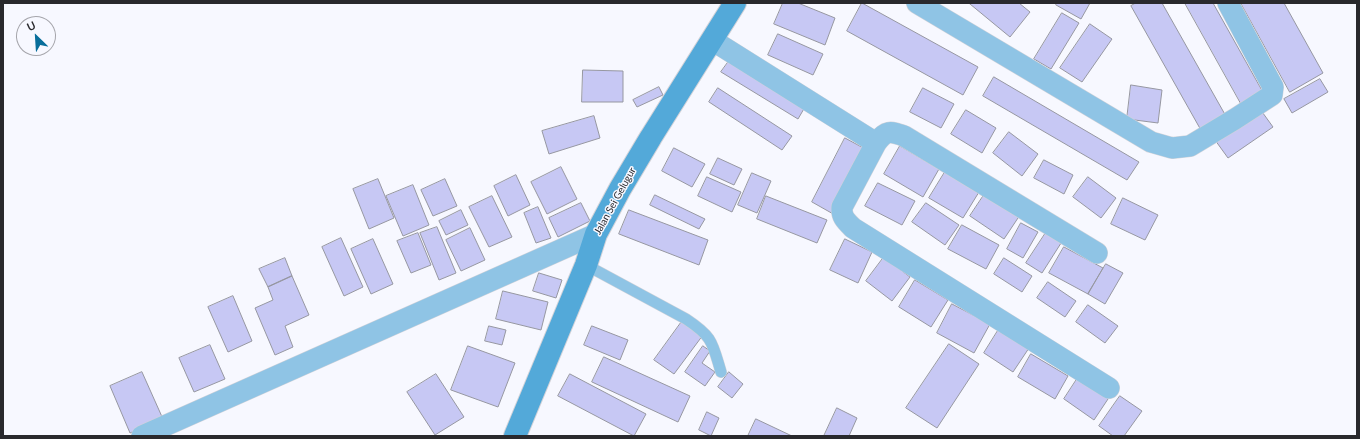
<!DOCTYPE html>
<html>
<head>
<meta charset="utf-8">
<style>
  body { margin:0 }
  #map { position:relative; width:1360px; height:439px; overflow:hidden; background:#f7f8ff; font-family:Lato,sans-serif }
  canvas { display:block }
  .frame { position:absolute; inset:0; border:4px solid #29292d; pointer-events:none }
  .north { position:absolute; left:16px; top:16px; width:40px; height:40px; box-sizing:border-box; background:#f7f8ff; border:1px solid #a5a5ab; border-radius:50%; rotate:335deg; font-size:11px; font-weight:700; line-height:16px; text-align:center; color:#29292d }
  .north::after { content:''; display:block; margin:auto; width:14px; height:18px; background:#086e9b; clip-path:polygon(50% 0,100% 100%,50% 72%,0 100%) }
</style>
</head>
<body>
<div id="map">
<canvas width="1360" height="439"></canvas>
<div class="frame"></div>
<div class="north">U</div>
</div>
<script>
const context = document.querySelector('canvas').getContext('2d');
context.lineJoin = 'round';
function paint(path, color) { context.fillStyle = color; context.fill(path, 'evenodd'); }
function strokePath(path, color, width, dash) { context.strokeStyle = color; context.lineWidth = width; context.lineCap = dash ? 'butt' : 'round'; context.setLineDash(dash || []); context.stroke(path); }
function write(font, color, halo, rows, align = 'center') {
  context.font = font + ' Lato,sans-serif'; context.lineWidth = 3; context.setLineDash([]); context.textBaseline = 'middle'; context.strokeStyle = halo; context.fillStyle = color; for (const [text, x, y, turn = 0] of rows) {
    context.save(); context.translate(x, y); context.rotate((+turn || 0) * Math.PI / 180); context.textAlign = isNaN(turn) ? turn : align; if (halo) context.strokeText(text, 0, 0); context.fillText(text, 0, 0); context.restore();
  }
}
const building = new Path2D(`
  M783,3H798L835,18L825,45L774,24Z
  M862,3L978,67L963,95L847,31Z
  M971,3H1019L1030,12L1010,37L970,4Z
  M1057,3H1090L1081,19L1056,5Z
  M1136,3H1162L1227,118L1202,132L1131,6Z
  M1185,3H1213L1264,94L1243,107Z
  M1241,3H1284L1323,73L1290,92Z
  M1062,13L1079,23L1051,69L1034,59Z
  M1090,24L1112,39L1082,82L1060,68Z
  M778,34L823,54L813,75L768,55Z
  M729,61L805,107L798,119L721,72Z
  M583,70L623,71V102H582Z
  M994,77L1139,162L1127,180L983,96Z
  M1320,79L1328,92L1292,113L1284,99Z
  M1131,85L1162,90L1158,123L1127,119Z
  M659,87L663,95L637,107L633,100Z
  M718,88L792,136L782,150L709,102Z
  M923,88L954,104L941,128L910,112Z
  M1260,109L1273,127L1228,158L1215,140Z
  M966,110L996,128L982,153L951,134Z
  M594,116L600,138L549,154L542,131Z
  M1009,132L1038,154L1022,176L993,153Z
  M845,138L869,151L835,215L812,202Z
  M900,146L939,169L923,197L884,174Z
  M674,148L705,164L692,187L662,171Z
  M718,158L742,169L734,185L710,174Z
  M1044,160L1073,175L1064,194L1034,178Z
  M561,167L577,199L547,214L531,182Z
  M945,172L979,192L963,218L929,198Z
  M752,173L771,181L757,213L738,205Z
  M516,175L530,205L508,216L494,186Z
  M707,177L741,192L732,212L698,196Z
  M1088,177L1116,198L1101,218L1073,197Z
  M378,179L394,218L369,229L353,189Z
  M445,179L457,206L433,216L421,190Z
  M878,183L915,201L902,225L865,206Z
  M413,185L429,225L403,236L386,196Z
  M986,192L1020,215L1004,239L970,216Z
  M655,195L705,219L699,229L650,205Z
  M492,196L512,237L489,247L469,207Z
  M766,196L827,220L817,243L757,219Z
  M1123,198L1158,215L1145,240L1111,224Z
  M581,203L590,221L558,237L549,218Z
  M926,203L959,225L945,245L912,222Z
  M538,207L551,238L536,243L524,213Z
  M461,210L468,225L446,235L439,221Z
  M629,210L708,240L699,265L619,234Z
  M1021,223L1038,232L1023,258L1007,249Z
  M962,225L999,245L986,269L948,249Z
  M437,227L456,273L439,280L420,233Z
  M470,228L485,260L461,271L446,240Z
  M1047,231L1063,240L1042,273L1026,263Z
  M418,233L431,265L411,273L397,241Z
  M341,238L363,287L344,296L322,247Z
  M373,239L393,284L371,294L351,249Z
  M845,239L872,252L858,283L830,270Z
  M1064,247L1103,268L1088,294L1049,273Z
  M884,257L910,277L892,301L866,281Z
  M285,258L292,276L268,287L259,269Z
  M1004,258L1032,276L1022,292L994,274Z
  M1106,264L1123,273L1105,304L1088,294Z
  M539,273L562,280L556,298L533,291Z
  M292,276L309,315L285,326L293,347L275,355L255,308L273,300L268,287Z
  M915,280L948,300L931,327L899,307Z
  M1048,282L1076,301L1065,317L1037,298Z
  M503,291L548,302L541,330L496,319Z
  M233,296L252,341L228,352L208,307Z
  M952,304L990,324L974,353L937,333Z
  M1088,305L1118,326L1105,343L1076,322Z
  M683,320L703,335L674,374L654,360Z
  M489,326L506,330L502,345L485,341Z
  M592,326L628,340L620,360L584,345Z
  M999,329L1029,348L1013,372L984,353Z
  M949,344L979,364L937,428L906,408Z
  M210,345L225,379L194,392L179,358Z
  M468,346L515,363L498,407L451,390Z
  M703,346L710,351L702,363L715,372L705,386L685,372Z
  M1031,354L1068,376L1055,399L1018,377Z
  M604,357L690,396L678,422L592,382Z
  M142,372L163,419L130,433L110,386Z
  M729,372L743,384L732,398L718,387Z
  M1081,373L1112,393L1094,420L1064,399Z
  M436,374L464,417L435,435L407,392Z
  M570,374L646,414L634,436L558,396Z
  M1120,396L1142,411L1124,436H1113L1099,426Z
  M837,408L857,418L849,436H824Z
  M707,412L719,418L711,436L699,430Z
  M756,419L792,436H748Z`);
paint(building, '#c7c8f4');
strokePath(building, '#9697a1', 1);
const service = new Path2D(`
  M586,265L686,319C713,337 712,342 721,372`);
const minor = new Path2D(`
  M917,3L1151,142L1172,148L1190,146L1235,119L1272,95L1273,87L1228,3
  M712,40L876,143
  M1097,253L904,136C890,131 886,130 876,143L842,207C841,217 846,221 853,228L1109,388
  M142,436L596,234`);
const secondary = new Path2D(`
  M515,436L586,265L596,234L620,189L651,137L735,3`);
strokePath(service, '#d2d3d9', 12);
strokePath(minor, '#d2d3d9', 22);
strokePath(secondary, '#d2d3d9', 24);
strokePath(service, '#8fc4e5', 11);
strokePath(minor, '#8fc4e5', 21);
strokePath(secondary, '#53a9d9', 22);
write('10px', '#29292d', '#f7f8ff', [
  ["Jalan Sei Gelugur",615,201,-61]
]);
</script>
</body>
</html>
